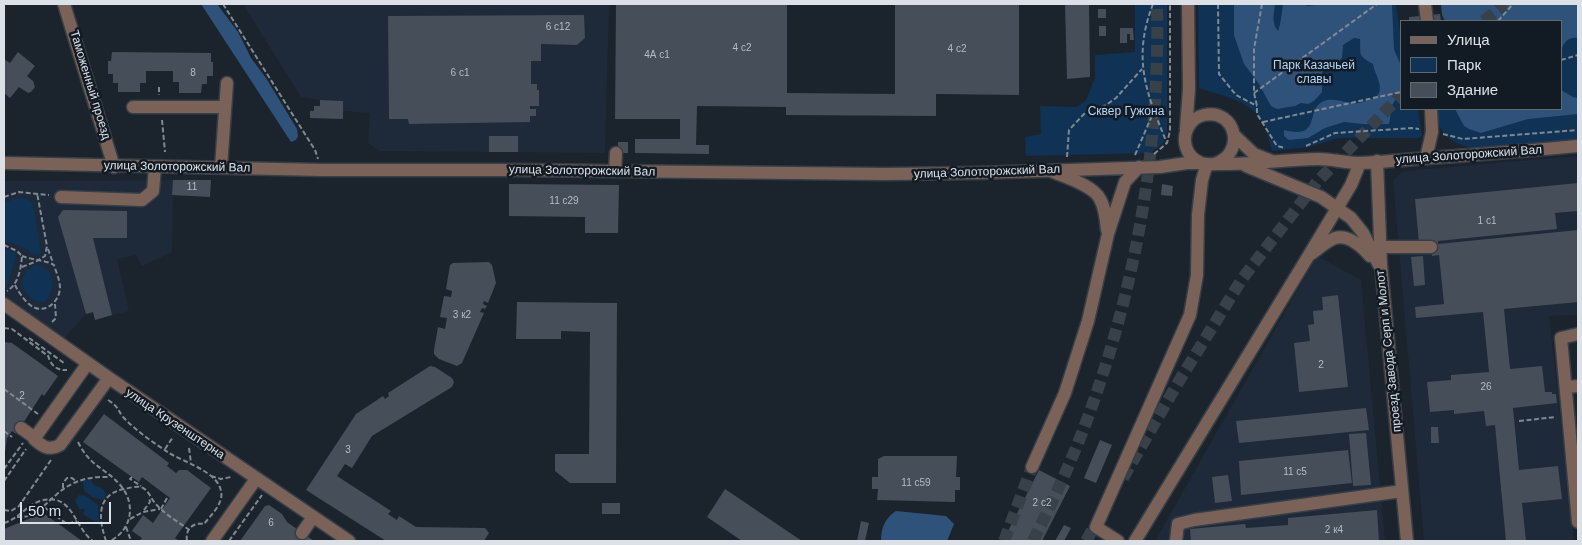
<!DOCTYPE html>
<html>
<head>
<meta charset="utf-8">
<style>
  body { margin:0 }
  #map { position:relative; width:1582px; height:545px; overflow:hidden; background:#1b242d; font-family:Arial,sans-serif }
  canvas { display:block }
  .frame { position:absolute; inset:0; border:5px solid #dbe1e7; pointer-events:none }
  .legend { position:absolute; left:1400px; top:20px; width:162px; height:90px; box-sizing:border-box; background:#121a23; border:1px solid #626a71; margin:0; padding:6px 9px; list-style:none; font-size:15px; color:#dbe1e7 }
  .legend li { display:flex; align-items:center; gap:10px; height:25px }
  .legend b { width:25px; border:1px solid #626a71 }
  .scale { position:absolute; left:20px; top:502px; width:91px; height:22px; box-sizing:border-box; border:2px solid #dbe1e7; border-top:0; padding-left:6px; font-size:15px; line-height:18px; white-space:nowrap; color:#dbe1e7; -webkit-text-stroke:4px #121a23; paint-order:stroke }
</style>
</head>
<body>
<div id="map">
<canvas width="1582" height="545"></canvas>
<div class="frame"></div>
<ul class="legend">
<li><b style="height:6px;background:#7a6258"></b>Улица</li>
<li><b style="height:14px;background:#0f3255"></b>Парк</li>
<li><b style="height:14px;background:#454e59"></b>Здание</li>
</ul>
<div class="scale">50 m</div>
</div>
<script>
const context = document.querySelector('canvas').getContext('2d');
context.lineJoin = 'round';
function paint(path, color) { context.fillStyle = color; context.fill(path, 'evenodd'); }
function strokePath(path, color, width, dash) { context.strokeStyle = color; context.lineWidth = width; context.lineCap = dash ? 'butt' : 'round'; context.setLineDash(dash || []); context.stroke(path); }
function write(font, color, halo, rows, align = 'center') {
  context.font = font + ' Arial,sans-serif'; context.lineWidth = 5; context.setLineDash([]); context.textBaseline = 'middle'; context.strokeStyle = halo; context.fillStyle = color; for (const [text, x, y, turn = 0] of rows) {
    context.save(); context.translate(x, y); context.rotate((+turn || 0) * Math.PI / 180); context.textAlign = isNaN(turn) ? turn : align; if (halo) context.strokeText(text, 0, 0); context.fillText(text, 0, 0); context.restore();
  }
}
paint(new Path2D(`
  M243,4H609L605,153L380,151L368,143L370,113L343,111V119L310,118V111L314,110V106H320V100L301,97Z
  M1578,156V315L1549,316L1574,541H1424L1393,180L1404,171Z
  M173,180L172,252L142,266L136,255L117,259L129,311L95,320L93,313L86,314L56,347L4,310V181Z
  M1317,256L1361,280L1385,541H1155Z`), '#1e2a39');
paint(new Path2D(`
  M1135,4H1167V132L1163,143L1151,153L1026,156L1025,137L1041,134L1040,106L1077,107L1086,100L1095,78V55L1135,52Z
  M1198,4H1396L1401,38V109H1418L1422,136L1419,138H1339L1309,147L1272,151C1269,141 1267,129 1262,121C1248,99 1222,96 1199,88Z
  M1578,4V140L1476,149C1451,143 1438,136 1436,109H1561V21Z
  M26,198L33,204L41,253L37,255L32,254L24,247L4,241V203L14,199Z
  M4,248L14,252L16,256L7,286L4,287Z
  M35,265C56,267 57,289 45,302C24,303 12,276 35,265Z
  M90,479L94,485C101,487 104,488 106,495L104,500L94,498L84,491L83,481Z
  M79,495L86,496L98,505L99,522L92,520L83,514L85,509H79L75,500Z`), '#0f3255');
paint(new Path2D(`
  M201,4H217L238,32L251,58L266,78L297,129L298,136L296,140L291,142Z
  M1234,4H1275C1274,13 1271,23 1278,31C1281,24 1282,11 1283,4H1306L1307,6L1323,4H1392L1394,50L1401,65V95C1389,103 1392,112 1389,124H1363L1344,122L1325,128L1308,138L1289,140L1284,136V130C1323,140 1304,109 1324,101C1333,97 1345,103 1355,103C1359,104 1365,101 1369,100C1373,99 1377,97 1379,93C1383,85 1374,72 1373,64C1357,55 1361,55 1360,39L1354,38L1343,45L1342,58C1336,64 1328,66 1322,72V92L1314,101L1308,104L1301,103L1295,106L1277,109L1271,106L1259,84L1244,64L1234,35Z
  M1441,4H1578V38C1568,37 1564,42 1561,51V21H1445L1442,15Z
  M1561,90L1573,97L1578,98V114L1528,119L1481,133L1469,129L1464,126L1455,109H1561Z
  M896,511L946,516L954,524L947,541H881C881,528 885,518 896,511Z`), '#2f527a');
paint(new Path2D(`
  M616,4H787V93L895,94V4H1019V95L936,94V116L786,115V107L697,106L696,145H709V154L635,153V139H680V119H615Z
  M1065,4H1089L1090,77L1067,79Z
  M1098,9H1106V18H1098Z
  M1440,14L1441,21H1409V17Z
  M584,15L585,38L577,45L541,44V61H531V84H537V90H539V106H530V109H536V116H530V122L409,124L408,119H389L388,16Z
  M1099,26H1106V36H1099Z
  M1120,28H1133L1134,40H1130V34H1127V43H1120Z
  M18,52L35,66L27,76L33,81L35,87L31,92L28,93L19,87L10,98L4,93V59L10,63Z
  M112,52L211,53V62H213V76H207V84H202L201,93H179V82H173V71H146V83H140V92H118V83H113V74H108V61H111Z
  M320,100L343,101V119L310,118V111H314V106H320Z
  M489,136H518V152H489Z
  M618,142H628V153H618Z
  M173,180H211L210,197L172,195Z
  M1578,183V211L1555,213L1557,229L1438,241V244L1578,230V302L1504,309L1510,369L1542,366L1545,392H1552V394H1556L1557,403L1513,408L1519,470L1558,466L1562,499L1522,503L1526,541H1506L1495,425L1486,426L1484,411L1454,414V410L1430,412L1427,382L1451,380V375L1489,372L1483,312L1416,318L1415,307L1444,304L1439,255L1432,256L1430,242L1419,243L1415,199Z
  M509,184L619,185L618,233H585V217L509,216Z
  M1162,184L1173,186L1172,196L1161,195Z
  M63,210L127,211V238H93L112,315L95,320L93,312L86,314L58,217Z
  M1423,256L1425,285L1414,286L1411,257Z
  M489,262L492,265L496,283L488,303L484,301L483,304L487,306L485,309L482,308L480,312L484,313L462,363L457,366L439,359L434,354V350L438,327L445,329L447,318L440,317L444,296L451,297L452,291L446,289L450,265L453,263Z
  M1338,295L1348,387L1299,392L1294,343L1310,341L1308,325L1314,324L1313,311L1323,310L1322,297Z
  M517,302L617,303L616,483H570L555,471V454H589L590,332L561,331V339H516Z
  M4,342L12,343L58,376L44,396L42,394L40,397L16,434L12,431L7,438L5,452H4Z
  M430,366L435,367L452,378L454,382L452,387L372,436L352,468L345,464L337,476L391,511L388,514L397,520L399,516L416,527L485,528L489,533L484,541H386L306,490L356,414L383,396L385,399L389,396L388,393Z
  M1366,408L1369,430L1239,443L1236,421Z
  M104,414L169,463L167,466L176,473L179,470H187L211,488L175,538L179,541H139L142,538L132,531L143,515L153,523L170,498L142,477L139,482L83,442Z
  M1431,427H1438L1439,443H1431Z
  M1366,433L1371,485L1353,486L1349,434Z
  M1100,440L1112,445L1096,483L1084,478Z
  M1348,450L1352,483L1241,495L1239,461Z
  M884,456H957L956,477H960V490H955V502L877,500L878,489H872V477H878V459Z
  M1039,470L1070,486L1042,541H1003Z
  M1228,475L1232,501L1215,503L1212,477Z
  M725,489L802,541H742L707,517Z
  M602,503H620V514H602Z
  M269,505L282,514L287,522L314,541H240L265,506Z
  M1377,510L1379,541H1191L1190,529L1245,524L1246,528L1288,525V518Z
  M43,513L67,530L82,541H4V529Z
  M861,521L869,523L865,541H857Z
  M1064,525L1071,528L1064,541H1055Z`), '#454e59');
strokePath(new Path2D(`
  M1004,541L1032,467`), '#384049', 12, [12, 6]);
strokePath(new Path2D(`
  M1484,21L1505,4
  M1123,478L1179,381L1242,279L1317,182L1401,95
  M1033,541C1055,497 1076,452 1092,406C1138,277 1160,141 1157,4
  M1086,541L1100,517`), '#384049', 12, [12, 6]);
const minor = new Path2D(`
  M64,4L114,167
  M1425,4L1427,21
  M133,107H225
  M1186,129L1189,89L1188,4
  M1234,135L1254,154L1272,161
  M1426,158L1432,132L1431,109
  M1377,161L1381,265L1407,541
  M4,163L323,170H517L885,174L977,173L1160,167L1187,163H1201
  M1214,164C1247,154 1236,108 1204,115C1190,118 1182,133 1186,147C1188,154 1194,160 1201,163C1208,165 1216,164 1224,164C1255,165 1286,159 1318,159C1332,159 1346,163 1359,163C1378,163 1397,160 1416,159C1470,155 1524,151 1578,146
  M1246,166L1321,197L1351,218L1363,233L1379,265
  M221,167L227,83
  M615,171L616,153
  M1053,172C1066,177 1094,186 1100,199C1105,208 1106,219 1107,230
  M61,197L142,200L153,191L155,167
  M1380,247H1431
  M1311,254C1318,249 1327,241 1335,238C1349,234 1362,247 1370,256
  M4,304L109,378L349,541
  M1578,334L1561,338L1578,522
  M88,363L34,439C43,447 49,451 60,445L109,378
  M1566,387L1578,386
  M21,428L35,438
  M1032,467L1065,393L1088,321L1108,234L1123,188L1125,182L1139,167
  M302,533L313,517
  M212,541L256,479
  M1118,541L1096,527L1190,315L1197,275L1198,215L1202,180L1207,164
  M1135,541L1309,255L1351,185L1360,163
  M1176,541L1178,524L1194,520L1402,491`);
strokePath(minor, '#363e47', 15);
strokePath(new Path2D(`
  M223,4L315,150L318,159
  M1153,4C1132,58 1146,93 1167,143
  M1218,4L1219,74L1236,95L1257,106
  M1262,4L1254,49V93L1257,106V114L1277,146L1285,148
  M1498,21L1513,4
  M1561,60L1578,55
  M159,87V95
  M1254,93L1377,4
  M162,120L165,152
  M1263,122L1401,92
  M1443,134L1463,139L1578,130
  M1306,146L1335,133L1412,128L1419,129
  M1154,154L1167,143L1170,131V4
  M1135,155L1154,111
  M1067,157L1069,130L1084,114L1106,105L1116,98L1142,69
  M4,197L19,192L49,195
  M4,245L17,251L22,256C21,269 18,285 7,291
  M48,249L53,263
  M22,267L37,261L45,256L47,246L37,193
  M15,285C18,291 23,299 29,304C42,316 59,304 60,288C60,280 56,272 54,265C46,260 32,260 22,256
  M52,322L56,318L55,304
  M4,328L12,329L48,356
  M29,338L64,363
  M48,355C50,365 57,371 67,370
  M4,389L38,414
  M108,400C119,407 117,409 123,417C136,431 154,443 169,453C184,462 218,472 221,491C224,503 211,515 204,524C193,522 185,529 187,541
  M1519,421L1556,417
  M4,431L12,437
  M78,442C91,468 105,467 121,486C136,504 132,530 110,541
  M189,448L191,463
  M165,449L173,437
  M4,469L23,443
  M211,476L221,479L231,477
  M132,477L130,479L141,486
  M4,481L26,449
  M63,488V483L67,478H72L77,482
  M44,507L67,524L77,521
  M161,509L167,498
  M4,510L11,511L19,506L51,460
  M144,510L150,502L149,497
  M17,517C37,518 42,506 56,495C71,481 89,476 109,477
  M130,519L143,512L160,509
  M4,523C18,519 26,506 40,501C73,491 74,528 93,541
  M126,527L131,541
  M106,541C99,520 95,495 124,489C130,488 138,485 143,488C149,491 151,499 155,503C164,514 177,521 188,529
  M229,541L262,495`), '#818990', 2, [5, 2.5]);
strokePath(minor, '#7a6258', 12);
write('10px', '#b6bcc4', null, [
  ["6 с12",558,27],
  ["4 с2",742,48],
  ["4 с2",957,49],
  ["4А с1",657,55],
  ["8",193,73],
  ["6 с1",460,73],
  ["11",192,187],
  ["11 с29",564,201],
  ["1 с1",1487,221],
  ["3 к2",462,315],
  ["2",1321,365],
  ["26",1486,387],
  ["2",22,396],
  ["3",348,450],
  ["11 с5",1295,472],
  ["11 с59",916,483],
  ["2 с2",1042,503],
  ["6",271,523],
  ["2 к4",1334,530]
]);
write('12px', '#b3d5fb', '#121a23', [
  ["Парк Казачьей",1314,66],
  ["славы",1314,80],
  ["Сквер Гужона",1126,112]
]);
write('12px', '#dbe1e7', '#121a23', [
  ["Таможенный проезд",90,85,73],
  ["улица Золоторожский Вал",1469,155,-4],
  ["улица Золоторожский Вал",177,167,1],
  ["улица Золоторожский Вал",582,171,1],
  ["улица Золоторожский Вал",987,172,-2],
  ["проезд Завода Серп и Молот",1389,351,-96],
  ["улица Крузенштерна",175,424,34]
]);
</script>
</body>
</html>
